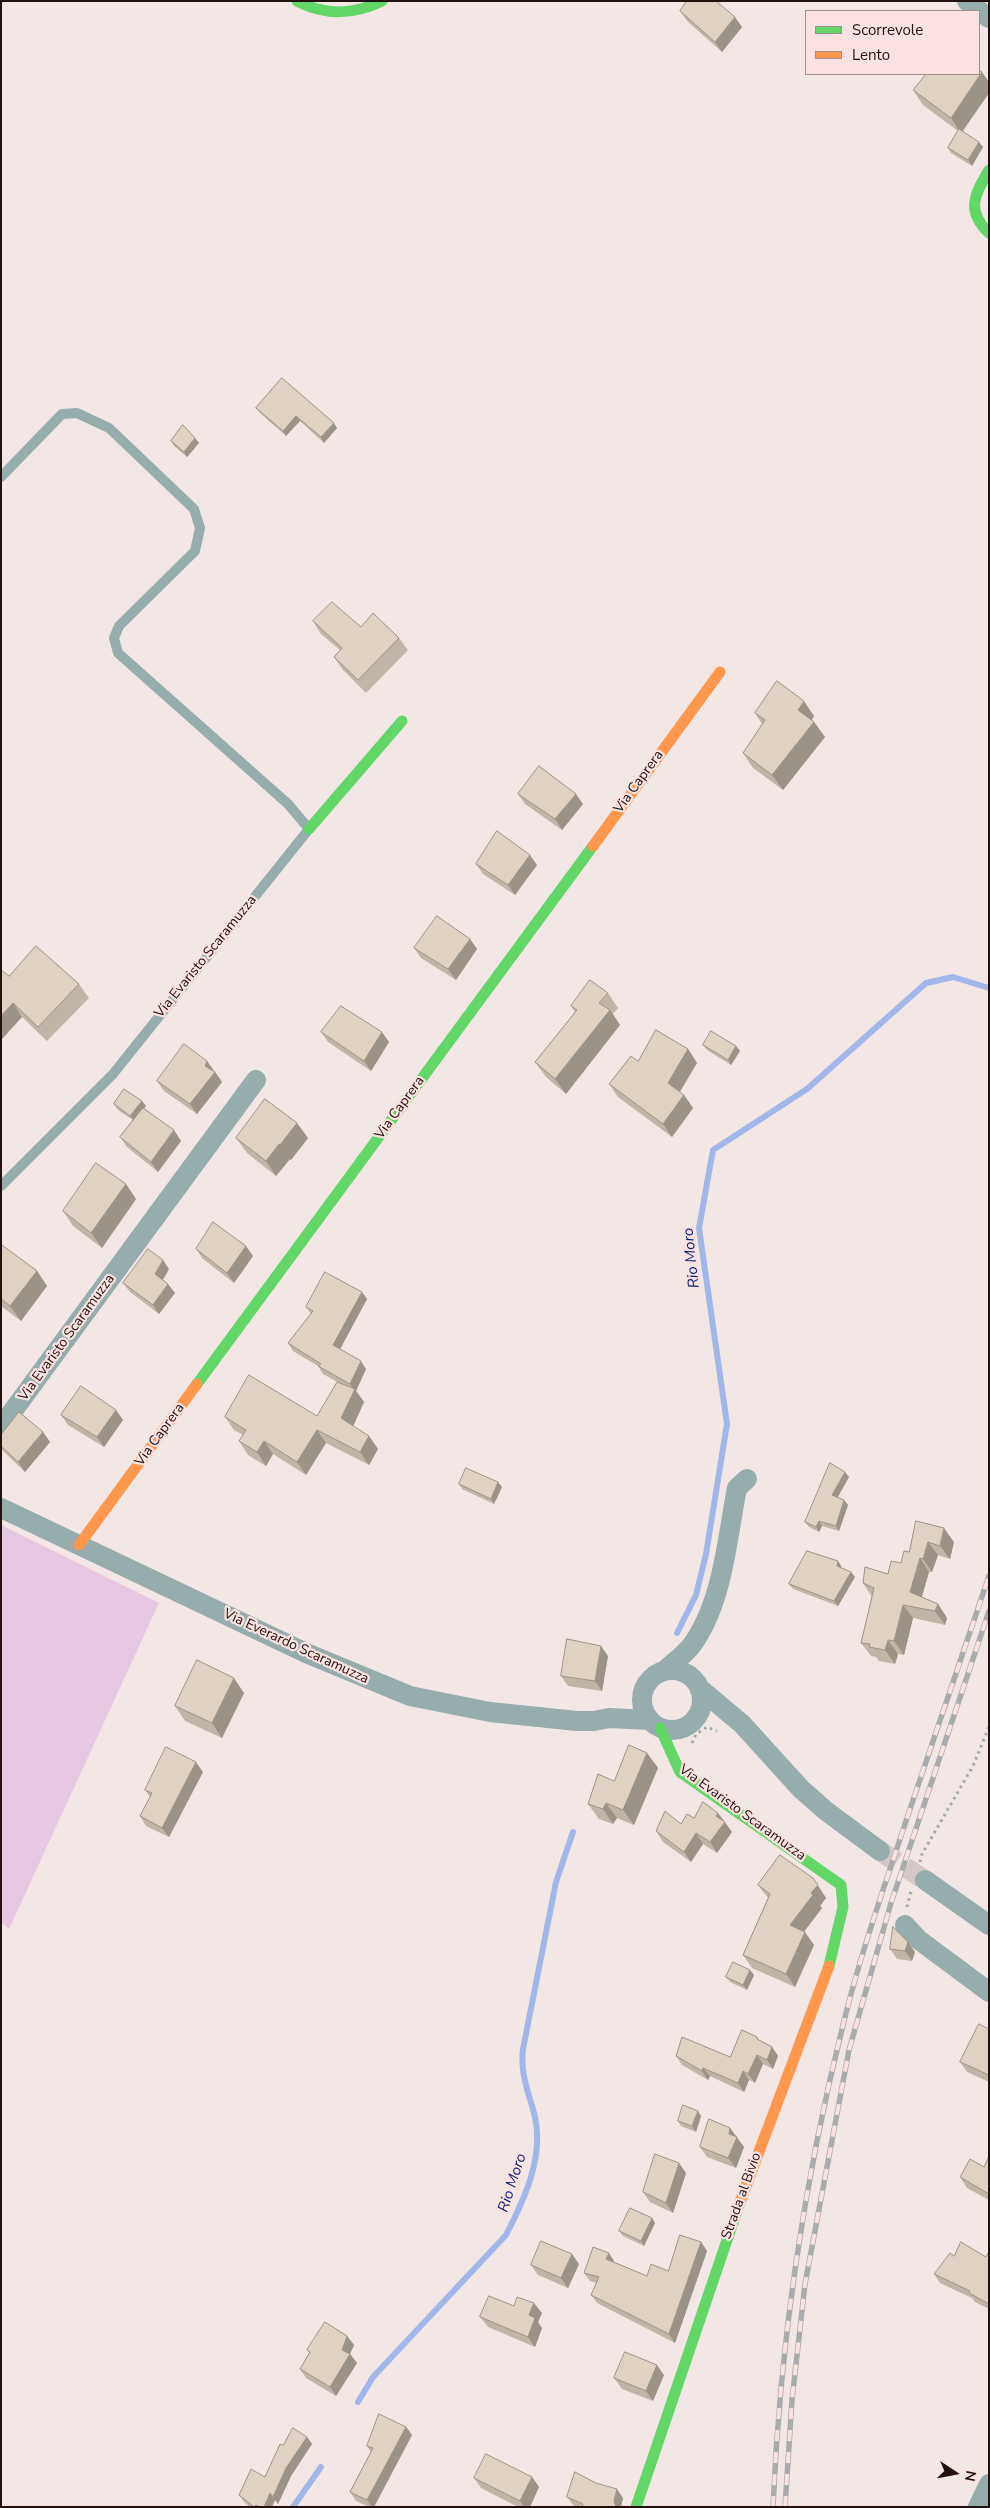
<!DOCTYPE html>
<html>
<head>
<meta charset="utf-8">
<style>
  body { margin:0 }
  #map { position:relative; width:990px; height:2508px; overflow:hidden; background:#f3e7e6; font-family:"Nunito Sans",sans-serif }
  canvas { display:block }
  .frame { position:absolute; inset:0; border:2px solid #231110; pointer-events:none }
  .legend { position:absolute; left:805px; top:10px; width:175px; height:65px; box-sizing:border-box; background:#f9e2e0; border:1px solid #a38e8d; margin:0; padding:6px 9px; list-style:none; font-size:15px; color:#231110 }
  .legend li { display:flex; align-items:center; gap:10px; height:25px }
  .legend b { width:25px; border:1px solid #a38e8d }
  .north { position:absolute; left:930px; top:2448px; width:50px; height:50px; -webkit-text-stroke:4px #f9e2e0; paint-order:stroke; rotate:101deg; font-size:14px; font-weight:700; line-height:20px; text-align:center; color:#231110 }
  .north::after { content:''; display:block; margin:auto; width:18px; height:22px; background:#231110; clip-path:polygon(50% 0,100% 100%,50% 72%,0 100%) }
</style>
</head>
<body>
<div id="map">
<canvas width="990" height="2508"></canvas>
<div class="frame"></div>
<ul class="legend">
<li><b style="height:6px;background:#63d668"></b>Scorrevole</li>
<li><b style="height:6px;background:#ff974d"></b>Lento</li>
</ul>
<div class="north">N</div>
</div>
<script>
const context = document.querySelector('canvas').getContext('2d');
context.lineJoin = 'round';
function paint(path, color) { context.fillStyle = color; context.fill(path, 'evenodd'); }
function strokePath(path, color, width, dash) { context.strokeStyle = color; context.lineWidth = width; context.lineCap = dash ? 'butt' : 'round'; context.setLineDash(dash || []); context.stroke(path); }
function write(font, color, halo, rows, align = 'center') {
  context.font = font + ' "Nunito Sans",sans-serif'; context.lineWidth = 4.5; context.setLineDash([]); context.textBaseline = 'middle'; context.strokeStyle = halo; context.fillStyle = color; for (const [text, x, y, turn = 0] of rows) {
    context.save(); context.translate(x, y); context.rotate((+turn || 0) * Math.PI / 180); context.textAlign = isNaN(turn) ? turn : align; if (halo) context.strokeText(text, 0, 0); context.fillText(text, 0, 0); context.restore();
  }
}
paint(new Path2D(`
  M1,1525L159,1603L9,1929L1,1922Z`), '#e7c8e3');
strokePath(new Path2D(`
  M677,1633L696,1595L706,1554L727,1424L699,1228L713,1150L807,1089L926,983L953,977L989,988
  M358,2402L373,2377L506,2235C524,2200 544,2158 535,2117C529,2093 520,2075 523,2049L556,1882L573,1832
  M293,2507L321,2467`), '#a2b7e8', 6);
strokePath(new Path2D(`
  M880,1851L925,1880`), '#d4c7c6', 20, [20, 10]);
strokePath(new Path2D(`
  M692,1743L696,1734L707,1727L717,1731
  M920,1862L922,1854L973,1766L989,1727
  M907,1907L911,1891`), '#a1abab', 3, [2.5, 4]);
strokePath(new Path2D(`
  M1,477L62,414L77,413L109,428L194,509L200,528L195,551L119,626L114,638L118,653L288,804L309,829L113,1074L1,1186`), '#96acad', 10);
strokePath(new Path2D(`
  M967,1L989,18
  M1,1427L256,1080
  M1,1508L306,1653L410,1696L490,1712L577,1721H594L609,1718L650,1720
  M642 1700a30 30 0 1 1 60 0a30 30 0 1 1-60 0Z
  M664,1671C673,1663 684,1655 692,1645C723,1602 727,1539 737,1488L747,1479
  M699,1688L742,1724L801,1789L826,1811L880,1851
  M925,1880L989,1925
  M905,1925L919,1940L989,1992
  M978,2507L989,2484`), '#96acad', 20);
strokePath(new Path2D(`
  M297,1C326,16 353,15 382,1
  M989,170C974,195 966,211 989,233
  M309,829L402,721
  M197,1384L593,846
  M660,1728L680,1772L841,1885L843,1907L829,1966
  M636,2507L740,2202`), '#63d668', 11);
strokePath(new Path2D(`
  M593,846L720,672
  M79,1545L197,1384
  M740,2202L829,1966`), '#ff974d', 11);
const rail = new Path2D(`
  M773,2507C780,2343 804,2180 844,2021C861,1952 885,1885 907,1818C934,1737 962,1657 989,1576
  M785,2507L792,2400L805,2284L849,2050L891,1903L989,1611`);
strokePath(rail, '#a8acac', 5.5);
strokePath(rail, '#f9e2e0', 4, [11]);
paint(new Path2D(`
  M680,11L742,27L722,52L687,21Z
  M913,90L989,93L963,131L983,147L972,166L951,153L948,148L958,131L923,105Z
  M282,378L337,428L324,443L300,421L286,436L260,413L256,408Z
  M195,438L199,443L187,457L174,446L171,441Z
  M313,621L361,627L399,638L408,650L366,693L343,670L334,657L340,650L321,634Z
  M755,713L814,716L812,720L814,722L825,737L783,790L753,768L743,753L762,724Z
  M518,794L583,804L562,830L525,804Z
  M476,864L537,865L515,895L483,874Z
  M470,939L477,949L456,980L421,958L414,948Z
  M1,970L9,976L79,984L89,998L47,1041L22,1017L1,1040Z
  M608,993L618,1008L613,1014L620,1025L566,1094L546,1077L535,1062L575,1012L571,1006Z
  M321,1032L389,1042L371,1071L328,1042Z
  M703,1045L736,1046L740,1051L731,1065L707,1050Z
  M688,1049L697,1063L680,1092L684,1095L693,1108L672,1137L618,1097L609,1084L638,1061Z
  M207,1061L222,1082L197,1114L164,1091L157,1081Z
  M142,1101L146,1106L144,1108L181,1141L158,1172L127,1147L120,1137L133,1120L118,1110L114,1104Z
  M236,1138H308L291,1160L290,1159L276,1176L247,1153Z
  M126,1184L136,1199L102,1248L73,1226L63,1211Z
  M1,1245L37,1271L47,1286L21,1321L1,1306Z
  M196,1249L253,1256L234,1283L203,1259Z
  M169,1269L163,1280L175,1293L159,1314L130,1292L123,1283Z
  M362,1292L367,1299L340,1349L366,1369L356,1391L364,1402L353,1426L369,1436L378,1449L369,1465L326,1443L306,1475L273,1454L266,1466L248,1455L239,1441L243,1435L234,1430L225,1417L317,1416L339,1383L323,1374L318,1366L293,1351L288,1343L311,1314L306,1307Z
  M61,1415L123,1420L104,1447L68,1425Z
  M43,1432L50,1442L25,1472L1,1449V1435Z
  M845,1472L849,1477L838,1497L844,1500L848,1505L839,1531L822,1526L819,1532L809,1527L805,1522Z
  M459,1484L502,1487L494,1504L462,1489Z
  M916,1521L954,1542L950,1559L938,1555L932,1572H929L922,1597L938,1604L947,1618L945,1625L913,1618L904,1655L898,1654L895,1664L879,1661L876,1657L871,1656L861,1643L872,1597L863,1583L888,1574L901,1563L909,1552Z
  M838,1561L841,1566V1568L851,1572L855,1577L838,1606L793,1589L789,1584Z
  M608,1656L602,1691L568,1686L561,1676Z
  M244,1693L222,1738L185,1721L175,1706Z
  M647,1753L658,1768L634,1825L617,1818L613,1824L599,1819L588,1804L614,1781Z
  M203,1772L169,1837L146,1826L140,1816L150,1797L145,1790Z
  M718,1813L732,1832L717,1853L703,1844L691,1862L663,1842L656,1831L681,1824L694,1818Z
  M813,1878L826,1898L820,1906L822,1908L804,1932L814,1945L795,1987L752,1968L743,1955L768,1898L758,1885Z
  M903,1938L908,1942L915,1952L912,1961L897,1959L890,1949Z
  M754,1975L747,1990L730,1982L726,1977Z
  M989,2029V2082L967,2072L960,2062Z
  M757,2037L760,2041L772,2047L778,2056L773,2069L763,2064L755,2083L749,2080L744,2092L710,2076L708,2080L682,2065L676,2056L730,2057Z
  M701,2116L696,2132L681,2126L678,2121Z
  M730,2128L744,2147L736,2168L707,2157L700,2147Z
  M989,2156V2200L967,2188L960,2177L984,2167Z
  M686,2173L673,2213L650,2202L643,2192Z
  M652,2218L655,2223L644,2246L623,2236L619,2231Z
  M701,2242L707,2251L675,2343L597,2303L591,2295L596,2283L590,2281L584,2273L614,2261V2262L647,2276L668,2271Z
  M989,2253V2309L975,2302L972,2298L940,2283L934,2274L954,2256L986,2257Z
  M579,2264L568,2288L538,2275L531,2265Z
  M514,2306L542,2313L538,2322L542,2328L535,2347L488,2327L480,2317Z
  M347,2336L354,2345L350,2354L357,2363L336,2396L306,2378L300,2369L310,2353L307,2350Z
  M664,2375L653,2401L622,2389L614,2378Z
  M406,2427L412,2435L374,2507H369L356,2501L350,2492L371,2452L367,2446Z
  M307,2437L312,2444L291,2476L278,2504L275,2500L272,2507H250L244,2502L239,2495L265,2477L283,2445Z
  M532,2477L539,2487L530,2507H518L481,2488L474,2478Z
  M567,2497L623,2498L621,2507H576L573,2505Z`), '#c0b5a7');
paint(new Path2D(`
  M735,17L742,27L722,52L715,42Z
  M982,72L989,82V93L961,133L951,118Z
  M979,142L983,147L972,166L968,160Z
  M296,416L300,421L286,436L283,431Z
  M334,423L337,428L324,443L321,437Z
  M195,438L199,443L187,457L184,452Z
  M804,701L814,716L808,725L798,710Z
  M814,722L825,737L783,790L772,775Z
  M576,794L583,804L562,830L555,819Z
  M530,855L537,865L515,895L508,885Z
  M470,939L477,949L456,980L448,969Z
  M13,1003L22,1017L1,1040V1016Z
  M610,1010L620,1025L566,1094L555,1079Z
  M382,1032L389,1042L371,1071L364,1061Z
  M736,1046L740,1051L731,1065L728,1060Z
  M688,1049L697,1063L677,1096L668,1083Z
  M207,1061L214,1071L213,1074L215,1072L222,1082L197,1114L190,1104Z
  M684,1095L693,1108L672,1137L663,1124Z
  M142,1101L146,1106L134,1121L130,1116Z
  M297,1123L308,1138L291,1160L290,1159L276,1176L266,1161Z
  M174,1130L181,1141L158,1172L151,1162Z
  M126,1184L136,1199L102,1248L91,1233Z
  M246,1246L253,1256L234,1283L227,1273Z
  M163,1260L169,1269L161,1283L155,1274Z
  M37,1271L47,1286L21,1321L10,1306Z
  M168,1284L175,1293L159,1314L153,1305Z
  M362,1292L367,1299L338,1353L333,1345Z
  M361,1361L366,1369L356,1391L364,1402L351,1431L341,1418L354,1390L350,1384Z
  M116,1410L123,1420L104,1447L97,1437Z
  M317,1430L326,1443L306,1475L297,1462Z
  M43,1432L50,1442L25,1472L18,1462Z
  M369,1436L378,1449L369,1465L360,1452Z
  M264,1441L273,1454L266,1466L257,1452Z
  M845,1472L849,1477L836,1500L832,1495Z
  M498,1482L502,1487L494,1504L491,1499Z
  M844,1500L848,1505L839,1531L836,1526Z
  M819,1521L822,1526L819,1532L816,1527Z
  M944,1528L954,1542L950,1559L940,1546Z
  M928,1542L938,1555L932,1572L923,1559Z
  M920,1558L929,1572L919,1606L910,1592Z
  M838,1561L841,1566L840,1572L837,1566Z
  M851,1572L855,1577L838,1606L834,1601Z
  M938,1604L947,1618L945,1625L935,1611Z
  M903,1605L913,1618L904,1655L894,1641Z
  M888,1640L898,1654L895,1664L885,1650Z
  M601,1646L608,1656L602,1691L595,1681Z
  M234,1678L244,1693L222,1738L212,1723Z
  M647,1753L658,1768L634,1825L623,1810Z
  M196,1762L203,1772L169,1837L162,1828Z
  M606,1803L617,1818L613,1824L603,1809Z
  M718,1813L732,1832L717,1853L710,1842L716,1816Z
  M696,1833L703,1844L691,1862L684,1852Z
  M813,1878L826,1898L820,1906L822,1908L799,1938L790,1925L811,1893Z
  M805,1932L814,1945L795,1987L786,1974Z
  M908,1942L915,1952L912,1961L905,1951Z
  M750,1970L754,1975L747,1990L743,1985Z
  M772,2047L778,2056L773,2069L767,2060Z
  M757,2055L763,2064L755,2083L748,2074Z
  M703,2068L710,2076L708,2080L702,2071Z
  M743,2071L749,2080L744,2092L738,2083Z
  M698,2111L701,2116L696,2132L692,2126Z
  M730,2128L744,2147L736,2168L728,2158Z
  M679,2163L686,2173L673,2213L666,2203Z
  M652,2218L655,2223L644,2246L641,2241Z
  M701,2242L707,2251L675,2343L669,2334Z
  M609,2253L614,2261L612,2268L606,2259Z
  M572,2254L579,2264L568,2288L561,2278Z
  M534,2303L542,2313L538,2322L542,2328L535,2347L528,2337L529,2315Z
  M347,2336L354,2345L350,2354L357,2363L336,2396L330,2387Z
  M657,2365L664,2375L653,2401L646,2391Z
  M406,2427L412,2435L374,2507H372L367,2500Z
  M307,2437L312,2444L291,2476L278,2504L273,2497L286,2468Z
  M532,2477L539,2487L530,2507H524L520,2501Z
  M617,2489L623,2498L621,2507H616L614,2501Z
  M270,2493L275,2500L272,2507H264Z`), '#9c9388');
const building = new Path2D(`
  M687,1H716L735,17L715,42L680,11Z
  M979,70L982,72L951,118L913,90L926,74H979Z
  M959,129L979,142L968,160L948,148Z
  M282,378L334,423L321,437L296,416L283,431L256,408Z
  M183,425L195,438L184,452L171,441Z
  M332,602L361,627L373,613L399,638L358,680L334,657L342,648L313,621Z
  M777,681L804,701L798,710L814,722L772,775L743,753L765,720L755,713Z
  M539,766L576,794L555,819L518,794Z
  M497,831L530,855L508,885L476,864Z
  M437,916L470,939L448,969L414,948Z
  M36,946L79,984L38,1027L13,1003L1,1016V970L9,976Z
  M590,980L608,993L599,1003L610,1010L555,1079L535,1062L577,1010L571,1006Z
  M341,1006L382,1032L364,1061L321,1032Z
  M656,1030L688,1049L668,1083L684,1095L663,1124L609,1084L631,1056L638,1061Z
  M711,1031L736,1046L728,1060L703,1045Z
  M184,1044L207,1061L205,1066L215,1072L190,1104L157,1081Z
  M124,1089L142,1101L130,1116L114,1104Z
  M265,1099L297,1123L280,1145L279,1144L266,1161L236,1138Z
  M143,1108L174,1130L151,1162L120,1137Z
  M96,1163L126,1184L91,1233L63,1211Z
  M213,1222L246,1246L227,1273L196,1249Z
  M1,1245H2L37,1271L10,1306L1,1299Z
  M148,1249L163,1260L155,1274L168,1284L153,1305L123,1283Z
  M325,1272L362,1292L333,1345L361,1361L350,1384L318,1366L321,1364L288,1343L313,1311L306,1307Z
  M249,1375L317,1416L337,1382L355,1389L341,1418L369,1436L360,1452L317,1430L297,1462L264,1441L257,1452L239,1441L246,1430L225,1417Z
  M81,1386L116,1410L97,1437L61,1415Z
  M19,1412L43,1432L18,1462L1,1446V1435Z
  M830,1463L845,1472L832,1495L844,1500L836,1526L819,1521L816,1527L805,1522Z
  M466,1468L498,1482L491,1499L459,1484Z
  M916,1521L944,1528L940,1546L928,1542L923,1559L920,1558L910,1592L938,1604L935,1611L903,1605L894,1641L888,1640L885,1650L869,1647L870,1644L861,1643L874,1588L863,1583L865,1567L888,1574L891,1561L901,1563L904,1551L909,1552Z
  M807,1551L838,1561L837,1566L851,1572L834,1601L789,1584Z
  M567,1639L601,1646L595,1681L561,1676Z
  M197,1660L234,1678L212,1723L175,1706Z
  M629,1745L647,1753L623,1810L606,1803L603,1809L588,1804L598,1774L614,1781Z
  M166,1747L196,1762L162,1828L140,1816L152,1793L145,1790Z
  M703,1802L718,1813L716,1816L725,1822L710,1842L696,1833L684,1852L656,1831L665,1811L681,1824L687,1814L694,1818Z
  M780,1855L813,1878L818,1885L811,1893L813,1895L790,1925L805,1932L786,1974L743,1955L770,1894L758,1885Z
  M893,1927L908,1942L905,1951L890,1949Z
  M733,1962L750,1970L743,1985L726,1977Z
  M979,2024L989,2029V2075L960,2062Z
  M742,2030L757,2037V2039L772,2047L767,2060L757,2055L748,2074L743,2071L738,2083L703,2068L702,2071L676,2056L682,2037L730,2057Z
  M683,2105L698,2111L692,2126L678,2121Z
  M709,2119L730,2128L729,2134L737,2137L728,2158L700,2147Z
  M655,2154L679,2163L666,2203L643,2192Z
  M989,2156V2194L960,2177L970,2159L984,2167Z
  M630,2208L652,2218L641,2241L619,2231Z
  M680,2235L701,2242L669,2334L591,2295L599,2277L584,2273L593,2247L609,2253L606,2259L647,2276L651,2264L668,2271Z
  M541,2241L572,2254L561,2278L531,2265Z
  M961,2242L986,2257L988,2253H989V2304L969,2293L970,2291L934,2274L950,2253L954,2256Z
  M489,2296L514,2306L517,2297L534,2303L529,2315L535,2318L528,2337L480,2317Z
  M325,2322L347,2336L342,2350L350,2354L330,2387L300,2369L310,2352L307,2350Z
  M625,2352L657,2365L646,2391L614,2378Z
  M379,2414L406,2427L367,2500L350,2492L373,2448L367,2446Z
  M293,2428L307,2437L286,2468L273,2497L270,2493L264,2507H259L256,2505L254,2507L239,2495L251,2469L265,2477L280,2444L283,2445Z
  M486,2454L532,2477L520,2501L474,2478Z
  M575,2472L596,2483L617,2489L614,2501L616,2507H582L583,2504L567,2497Z`);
paint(building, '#dfd2c2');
strokePath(building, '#9c9388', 1);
write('14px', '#231110', '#f9e2e0', [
  ["Via Caprera",639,782,-54],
  ["Via Evaristo Scaramuzza",206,957,-51],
  ["Via Caprera",400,1108,-54],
  ["Via Evaristo Scaramuzza",67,1338,-54],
  ["Via Caprera",160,1435,-54],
  ["Via Everardo Scaramuzza",296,1647,25],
  ["Via Evaristo Scaramuzza",742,1813,36],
  ["Strada al Bivio",742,2196,-70]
]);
write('italic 15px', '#052575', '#f9e2e0', [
  ["Rio Moro",692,1258,-96],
  ["Rio Moro",513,2183,-72]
]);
</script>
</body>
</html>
